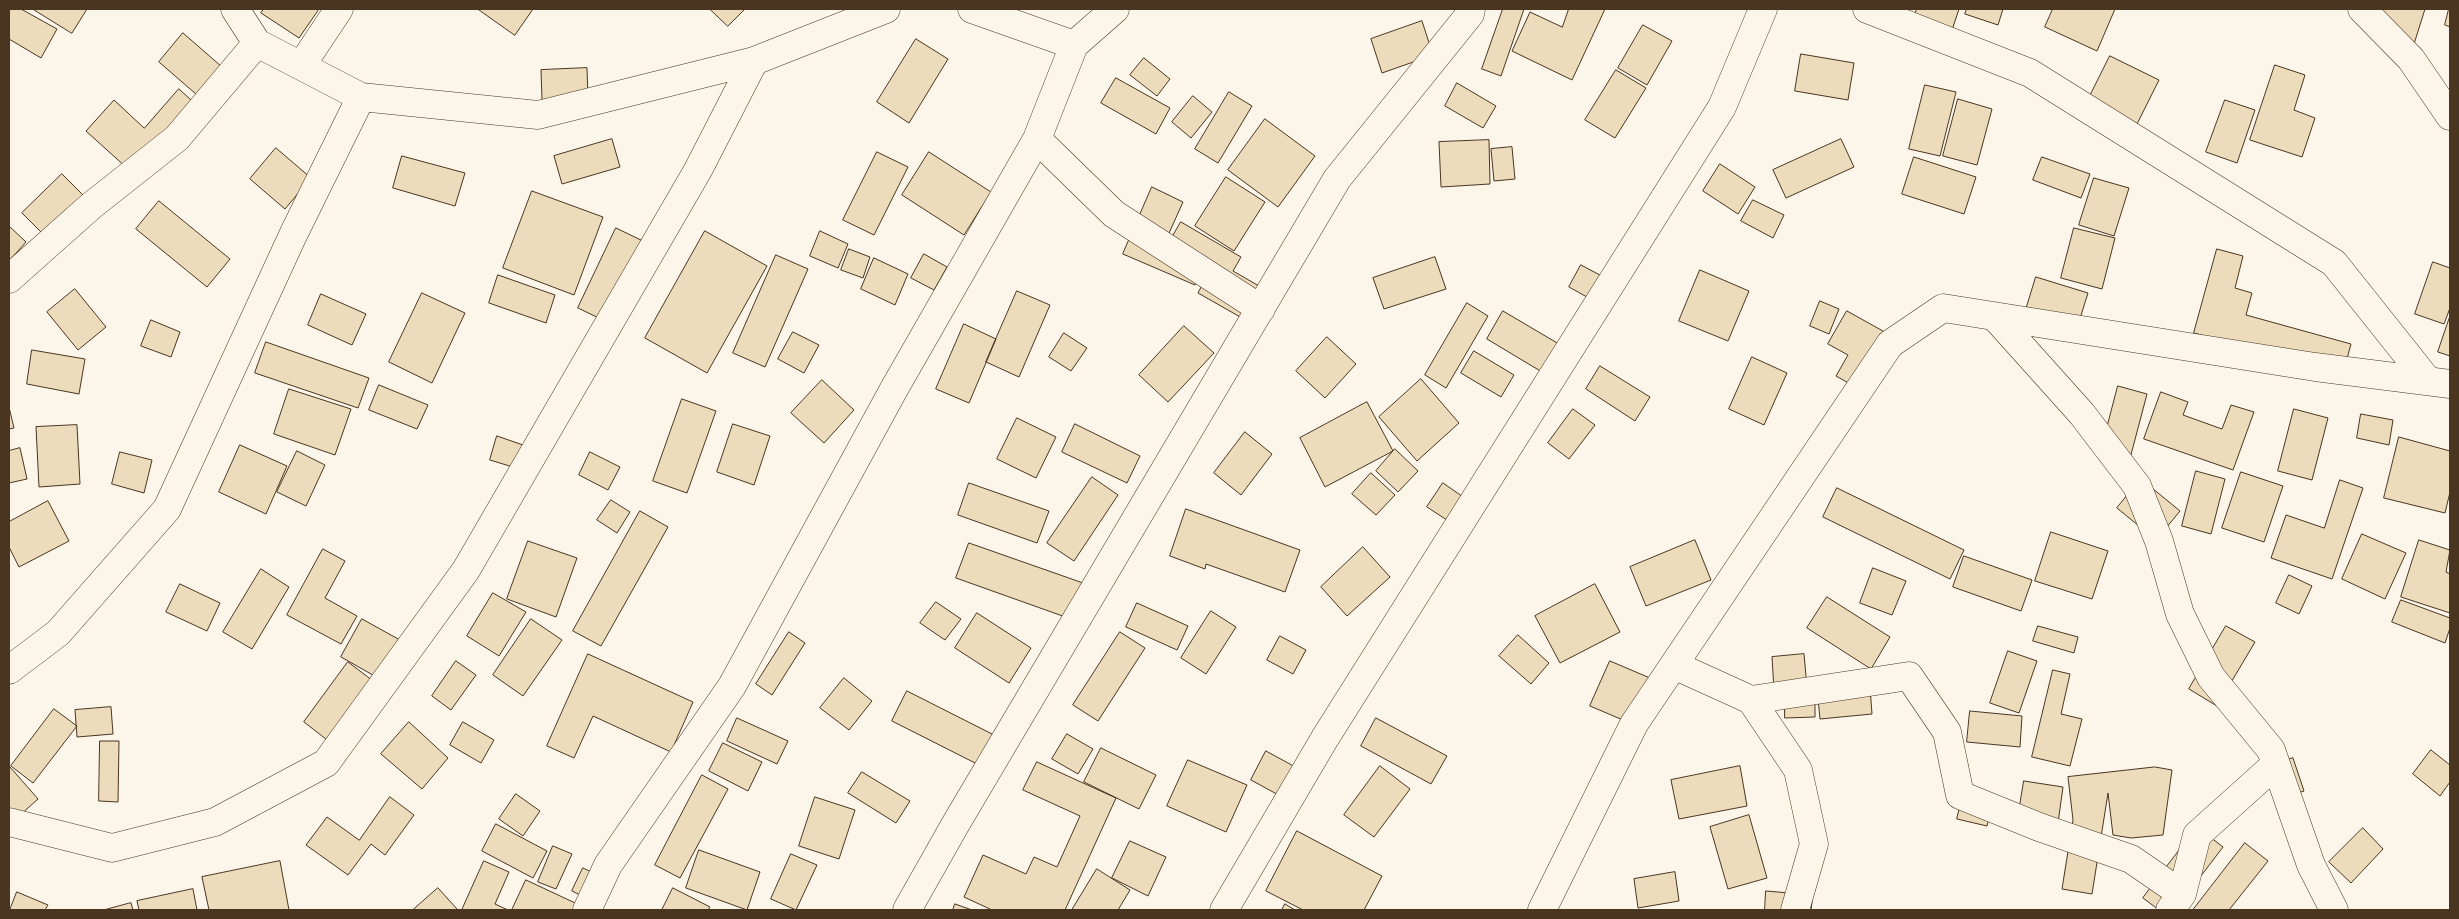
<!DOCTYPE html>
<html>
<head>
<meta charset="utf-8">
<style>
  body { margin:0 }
  #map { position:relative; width:2459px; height:919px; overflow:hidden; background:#fbf6e9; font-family:Signika,sans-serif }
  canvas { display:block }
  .frame { position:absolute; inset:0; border:10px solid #4a3520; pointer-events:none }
</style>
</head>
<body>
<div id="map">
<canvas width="2459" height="919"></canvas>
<div class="frame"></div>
</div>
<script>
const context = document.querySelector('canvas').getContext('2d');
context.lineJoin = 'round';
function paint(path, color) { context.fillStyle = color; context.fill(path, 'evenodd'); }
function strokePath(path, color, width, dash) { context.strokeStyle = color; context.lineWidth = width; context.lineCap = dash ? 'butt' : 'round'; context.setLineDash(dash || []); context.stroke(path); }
const building = new Path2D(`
  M9,9H21L57,29L41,58L9,39Z
  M33,9H87L72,33Z
  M264,9H319L299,38L261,13Z
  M478,9H533L515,35Z
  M710,9H745L728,26Z
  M1503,9H1524L1501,76L1482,69Z
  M1569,9H1605L1572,80L1512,51L1530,12L1562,27Z
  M1917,9H1959L1951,33L1913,20Z
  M1967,9H2003L1998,25L1965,14Z
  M2053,9H2115L2097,51L2045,27Z
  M2381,9H2425L2414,44Z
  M2449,9H2450V27L2445,25Z
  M1422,21L1433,55L1382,73L1371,39Z
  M1643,25L1672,41L1647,85L1618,68Z
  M183,33L229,73L204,101L159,62Z
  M916,39L948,59L909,123L877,102Z
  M1801,54L1854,63L1848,100L1795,91Z
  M2110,56L2159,80L2133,132L2084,108Z
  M1144,58L1170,79L1157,96L1130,75Z
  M2275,65L2305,75L2294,110L2315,118L2302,157L2250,140Z
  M587,68L588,98L542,100L541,70Z
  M1616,70L1646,88L1615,138L1585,120Z
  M1116,78L1170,108L1156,134L1101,103Z
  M1457,83L1496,106L1483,128L1445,106Z
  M1925,85L1956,92L1940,156L1909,149Z
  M179,89L201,109L138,178L86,131L114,100L144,128Z
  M1229,92L1252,106L1218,163L1195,149Z
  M1193,96L1212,112L1191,138L1172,122Z
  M1958,99L1992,109L1977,165L1943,156Z
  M2225,100L2255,110L2237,163L2206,152Z
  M1265,119L1315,156L1278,207L1228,170Z
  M612,139L620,167L562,184L554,156Z
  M1841,139L1854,167L1786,198L1773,170Z
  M1489,140L1490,184L1441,187L1439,142Z
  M1512,147L1515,179L1494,181L1491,149Z
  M276,148L311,178L285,209L250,179Z
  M877,152L908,167L874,235L843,220Z
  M929,152L991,192L964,235L902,195Z
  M402,156L465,173L455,206L393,188Z
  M1914,157L1976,177L1964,214L1902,194Z
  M2042,157L2090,174L2081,198L2033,180Z
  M1720,164L1755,187L1738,214L1703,191Z
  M62,174L91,203L52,243L22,213Z
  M1226,177L1265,202L1234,251L1195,226Z
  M2094,178L2129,188L2114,236L2079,225Z
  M1152,187L1183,202L1161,251L1202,269L1195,285L1123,254Z
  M532,191L603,217L574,295L503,268Z
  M1753,200L1784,215L1773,238L1741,221Z
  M159,201L230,259L207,287L136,229Z
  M1181,222L1241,257L1233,271L1266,290L1249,322L1198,293L1209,272L1166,248Z
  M9,226L26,242L9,261Z
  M616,228L645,242L607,322L578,308Z
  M2074,228L2115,238L2102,289L2061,278Z
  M705,231L767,266L707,373L645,338Z
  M820,231L848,244L838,268L810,256Z
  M849,249L870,257L863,278L841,270Z
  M2217,249L2243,256L2235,288L2252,293L2246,315L2351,344L2343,373L2194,333Z
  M924,254L947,267L934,290L911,278Z
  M776,255L808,269L765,367L733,353Z
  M1435,257L1446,289L1384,309L1373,278Z
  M874,258L908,274L895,305L861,289Z
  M2433,262L2450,268V308L2444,324L2415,314Z
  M1581,265L1615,283L1603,306L1569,287Z
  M1700,270L1749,291L1728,341L1679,321Z
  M498,275L555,295L546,323L489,303Z
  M2036,277L2088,293L2077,328L2025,313Z
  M75,289L106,327L78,350L47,312Z
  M1017,291L1050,305L1019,377L986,362Z
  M422,293L465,313L432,383L389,362Z
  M321,294L366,314L352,345L308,325Z
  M1820,301L1839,309L1829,334L1810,326Z
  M1467,303L1488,316L1446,388L1425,375Z
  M1503,311L1564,347L1547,375L1487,339Z
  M1847,311L1899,340L1868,394L1836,376L1848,355L1828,344Z
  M2450,316V356L2438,352Z
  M151,320L180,332L171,357L141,346Z
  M964,324L996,339L969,403L936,389Z
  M1184,326L1214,353L1168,402L1139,375Z
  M793,332L819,345L804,373L778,359Z
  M1064,333L1087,348L1071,371L1049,357Z
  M1327,337L1356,364L1325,398L1296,371Z
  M266,342L369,378L358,408L255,373Z
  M32,350L85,359L79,394L27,384Z
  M1474,351L1514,375L1501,397L1461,373Z
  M1752,357L1787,373L1764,425L1729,409Z
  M1600,366L1650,397L1635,421L1586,389Z
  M1421,379L1459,423L1417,461L1379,417Z
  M822,380L854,410L824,443L791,413Z
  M379,385L428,405L417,429L369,410Z
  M2118,386L2147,394L2128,466L2099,459Z
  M289,389L351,409L335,455L274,434Z
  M2161,392L2188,402L2183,415L2222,429L2231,405L2254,412L2233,470L2144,439Z
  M682,399L716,411L687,493L653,481Z
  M1367,402L1393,451L1325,487L1300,438Z
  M9,407L14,428L9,429Z
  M1573,409L1595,425L1569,459L1548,443Z
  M2294,409L2328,418L2312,480L2278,471Z
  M2361,414L2393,420L2389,445L2357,438Z
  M1017,418L1056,437L1036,478L997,459Z
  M733,424L770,436L754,485L717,472Z
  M1075,424L1140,456L1127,483L1062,452Z
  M77,425L80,484L39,487L36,427Z
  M1245,432L1272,454L1241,495L1214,473Z
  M497,436L523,445L516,468L490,460Z
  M2399,437L2450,451V492L2445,513L2384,498Z
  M240,445L287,466L266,514L219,492Z
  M20,448L27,479L9,483V451Z
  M1395,449L1418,471L1398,492L1376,471Z
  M297,451L325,465L306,506L277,492Z
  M120,452L152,460L144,493L112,484Z
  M590,452L620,467L608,490L579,475Z
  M2196,471L2225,479L2211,534L2182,526Z
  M2241,472L2283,486L2264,542L2222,528Z
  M1371,473L1395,495L1376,515L1352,494Z
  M1092,477L1118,495L1074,561L1047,543Z
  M2141,479L2180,511L2156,540L2117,508Z
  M2340,480L2363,488L2332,579L2271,558L2286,515L2324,528Z
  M969,483L1049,511L1037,543L958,515Z
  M1443,483L1469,501L1453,524L1427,507Z
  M1837,488L1964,550L1950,579L1823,517Z
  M611,500L630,512L617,533L597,520Z
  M48,501L69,541L19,567L9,547V522Z
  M1186,509L1300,550L1285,592L1206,564L1205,569L1170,556Z
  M640,511L668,527L601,646L573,631Z
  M2051,532L2108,551L2092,599L2035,581Z
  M2362,534L2406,553L2385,599L2342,579Z
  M1695,540L1711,580L1646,606L1630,567Z
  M2419,540L2450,550L2446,572L2450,574V613L2401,597Z
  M528,541L577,558L556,617L507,599Z
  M969,543L1083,583L1071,619L956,578Z
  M1363,547L1390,577L1347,616L1321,587Z
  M323,549L345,561L325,598L357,616L341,644L287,615Z
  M1964,556L2032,580L2021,611L1953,587Z
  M1873,568L1906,581L1892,615L1860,603Z
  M261,569L289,587L252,649L223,632Z
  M2289,575L2312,586L2299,614L2276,603Z
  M180,584L220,603L207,631L166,612Z
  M1595,584L1620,632L1560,663L1535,616Z
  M493,593L526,612L499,656L467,636Z
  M1827,597L1890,637L1871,669L1807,628Z
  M2401,600L2450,618V628L2445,643L2392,622Z
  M936,602L961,619L945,640L920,623Z
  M1137,603L1188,626L1177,650L1126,627Z
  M1211,611L1236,627L1206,674L1181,658Z
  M977,613L1031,648L1009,683L955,648Z
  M362,619L409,645L387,683L341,657Z
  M531,619L562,640L523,696L493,675Z
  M2038,626L2078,637L2074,653L2033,641Z
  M2226,626L2255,642L2217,706L2189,689Z
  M789,632L805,643L772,695L756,684Z
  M1120,632L1145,648L1098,721L1073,705Z
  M1518,635L1549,663L1531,684L1499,656Z
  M1280,636L1306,650L1293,674L1267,660Z
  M2008,651L2037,661L2019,713L1990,703Z
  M588,654L693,702L671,752L593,716L574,758L547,746Z
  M1804,654L1807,687L1774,690L1772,657Z
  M456,661L476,675L451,710L432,696Z
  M1610,661L1650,678L1630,723L1590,706Z
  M348,662L385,690L340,750L304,722Z
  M2053,670L2070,674L2061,714L2082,719L2070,766L2032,757Z
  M1869,673L1872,714L1820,719L1816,678Z
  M844,678L872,701L849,730L820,708Z
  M907,691L998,737L983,767L892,721Z
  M1785,692H1815V717L1785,718Z
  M111,707L113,734L77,737L75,710Z
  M54,709L77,726L33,783L11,766Z
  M1970,711L2022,716L2020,747L1967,742Z
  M737,718L788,741L777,764L727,741Z
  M1376,718L1447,756L1431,784L1361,746Z
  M409,722L448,758L422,789L381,754Z
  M463,722L494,740L481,763L450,745Z
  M1067,734L1093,749L1078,774L1052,759Z
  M100,741H119L118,802L99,801Z
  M723,743L762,762L748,791L709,771Z
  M1101,748L1156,775L1139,809L1084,782Z
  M2431,750L2450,765V782L2440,796L2413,774Z
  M1266,751L1299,769L1284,798L1251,780Z
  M2293,758L2304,791L2278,800L2267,767Z
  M1188,760L1247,785L1226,832L1167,806Z
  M1037,762L1116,798L1065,910H992L964,897L983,855L1026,874L1034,857L1057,867L1080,816L1023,790Z
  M1380,766L1410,789L1374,837L1344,815Z
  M1740,766L1747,806L1679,819L1671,780Z
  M10,767L38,799L9,825V769Z
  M2155,767L2172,770L2163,835L2131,838L2113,835L2108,793L2092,894L2062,889L2073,820L2068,777Z
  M862,772L910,801L896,823L848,793Z
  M702,775L728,789L680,878L655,865Z
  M2024,781L2063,787L2057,830L2017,824Z
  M1964,791L1994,799L1987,826L1957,819Z
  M516,794L540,811L523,836L499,819Z
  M390,797L414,815L385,855L371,844L348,875L306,845L327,817L359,840Z
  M815,797L855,810L839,859L799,846Z
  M1749,815L1767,878L1728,889L1710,827Z
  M496,824L547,851L533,878L482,851Z
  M2197,827L2223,847L2175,910H2159L2143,898Z
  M2363,828L2383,849L2351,883L2329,862Z
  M1297,831L1382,876L1364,910H1303L1266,891Z
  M1130,841L1166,857L1148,896L1112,878Z
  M2245,843L2268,861L2229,910H2193Z
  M553,846L572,854L556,889L538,882Z
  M699,850L760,872L747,910L686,888Z
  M791,854L817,865L796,910L771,899Z
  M280,861L289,910H209L202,877Z
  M484,861L509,872L495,904L508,910H462Z
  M583,868L604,878L592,901L572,891Z
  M1097,869L1130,890L1118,910H1072Z
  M1675,872L1679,901L1638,908L1634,879Z
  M526,880L588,909V910H512Z
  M438,888L457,909L456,910H413Z
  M673,888L710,907L708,910H662Z
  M193,889L197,910H139L137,901Z
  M1766,891L1813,895L1811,910H1765Z
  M17,892L48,905L45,910H10Z
  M131,903L133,910H104Z
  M955,904L972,910H953Z
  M1285,904L1295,910H1282Z`);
paint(building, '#ecdcbc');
strokePath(building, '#4a3520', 1);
const minor = new Path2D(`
  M235,9L257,43L361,97L538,115L754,61L886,9
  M972,9L1074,45L1115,9
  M1867,9L2030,73L2334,263L2428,381
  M2362,9L2411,59L2450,116
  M301,66L339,9
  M1037,139L1114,214L1261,309
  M9,279L91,206L177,138L257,43
  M1995,317L2082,414L2137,486L2159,541L2180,614L2211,677L2271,750L2311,865L2334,910
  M1674,665L1751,700L1798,770L1814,844L1795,910
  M9,670L58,633L167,509L293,235L361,97
  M1751,700L1909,676L1947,732L1960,795L2039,827L2131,859L2182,894
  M9,822L112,848L215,822L326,763L466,570L698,170L754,61
  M587,910L608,865L732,686L894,389L1037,139L1074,45
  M907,910L955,825L1337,179L1470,14L1471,9
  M1224,910L1325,738L1722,107L1763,9
  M1542,910L1634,724L1890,344L1943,308L2315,367L2450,384
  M2170,910L2182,894L2197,835L2276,764`);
strokePath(minor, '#4a3520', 29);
strokePath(minor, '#fbf6e9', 28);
</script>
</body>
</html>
